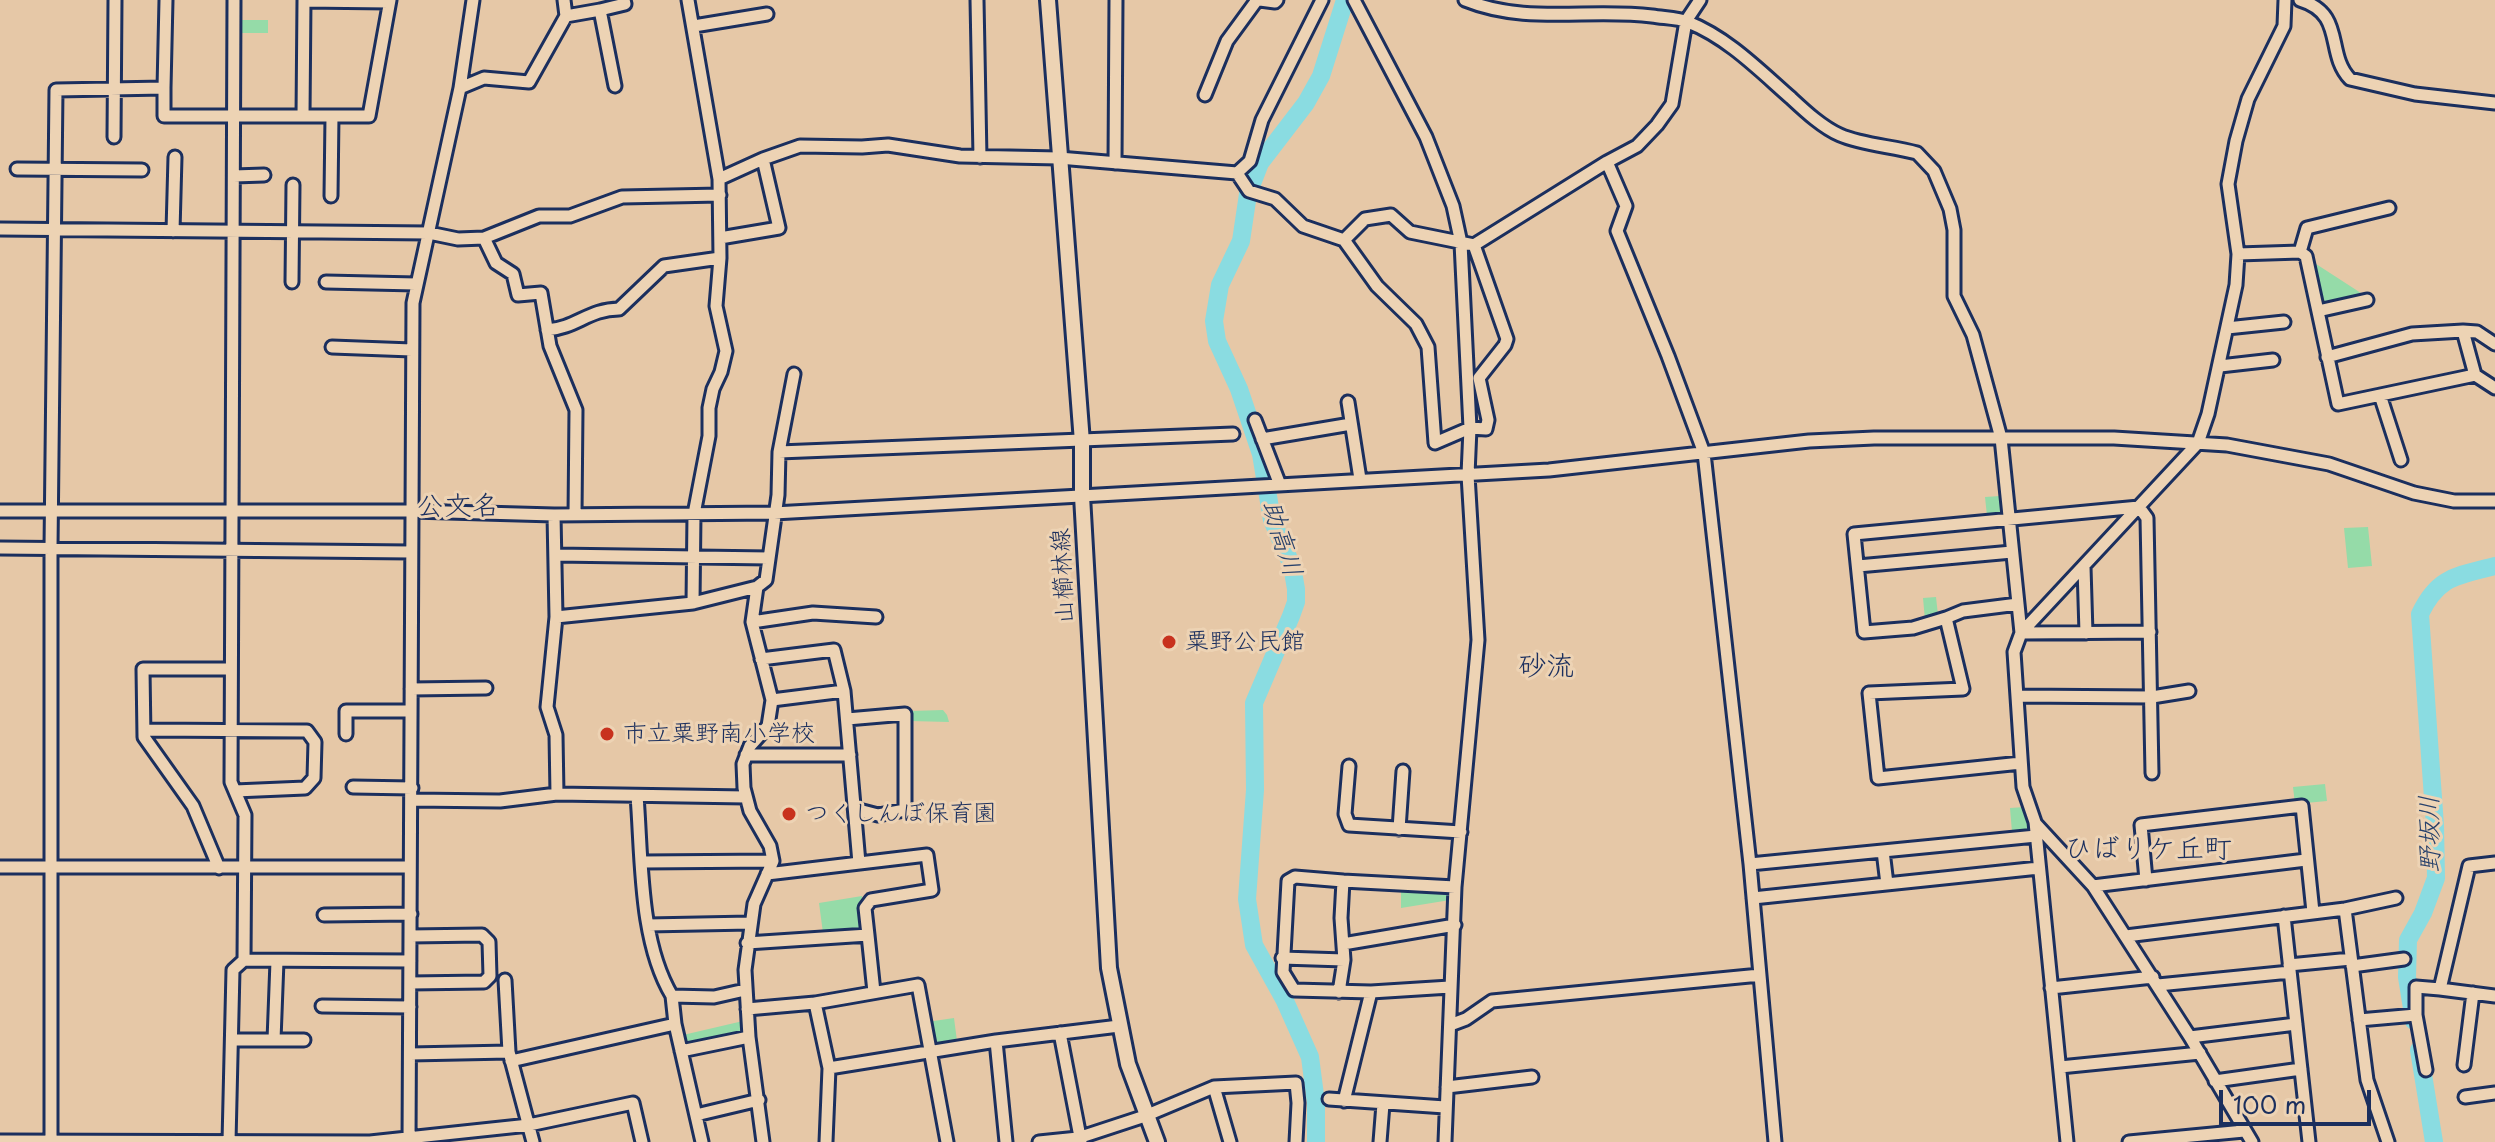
<!DOCTYPE html>
<html>
<head>
<meta charset="utf-8">
<style>
  body { margin:0 }
  #map { position:relative; width:2495px; height:1142px; overflow:hidden; background:#e6c8a7; font-family:"Playpen Sans",sans-serif }
  canvas { display:block }
  .scale { position:absolute; left:2219px; top:1090px; width:152px; height:36px; box-sizing:border-box; border:4px solid #1b2f5e; border-top:0; padding-left:10px; font-size:24px; line-height:28px; white-space:nowrap; color:#1b2f5e; -webkit-text-stroke:6px #edd3b4; paint-order:stroke }
</style>
</head>
<body>
<div id="map">
<canvas width="2495" height="1142"></canvas>
<div class="scale">100 m</div>
</div>
<script>
const context = document.querySelector('canvas').getContext('2d');
context.lineJoin = 'round';
function paint(path, color) { context.fillStyle = color; context.fill(path, 'evenodd'); }
function strokePath(path, color, width, dash) { context.strokeStyle = color; context.lineWidth = width; context.lineCap = dash ? 'butt' : 'round'; context.setLineDash(dash || []); context.stroke(path); }
function write(font, color, halo, rows, align = 'center') {
  context.font = font + ' "Playpen Sans","Klee One",sans-serif'; context.lineWidth = 6; context.setLineDash([]); context.textBaseline = 'middle'; context.strokeStyle = halo; context.fillStyle = color; for (const [text, x, y, turn = 0] of rows) {
    context.save(); context.translate(x, y); context.rotate((+turn || 0) * Math.PI / 180); context.textAlign = isNaN(turn) ? turn : align; if (halo) context.strokeText(text, 0, 0); context.fillText(text, 0, 0); context.restore();
  }
}
paint(new Path2D(`
  M240,20H268V33H240Z
  M2313,262L2364,295L2322,305Z
  M2000,496L2002,514L1987,516L1985,497Z
  M2368,527L2372,566L2348,568L2344,528Z
  M1936,597L1938,615L1925,620L1923,598Z
  M943,710L947,715L949,722L910,721V711Z
  M2325,784L2327,801L2295,804L2293,787Z
  M2025,807L2032,821L2030,830L2012,832L2010,808Z
  M1401,891L1450,895V900L1401,908Z
  M862,896L864,925L860,931L823,933L819,903Z
  M954,1018L957,1041L936,1044L929,1038L927,1022Z
  M743,1021L744,1028L740,1035L691,1046L684,1041L683,1035Z`), '#95dba8');
strokePath(new Path2D(`
  M2414,1021L2407,977L2408,940L2423,913L2436,878L2435,826L2420,614C2438,576 2457,576 2495,566
  M2419,1050L2434,1142
  M1316,1142V1103L1310,1057L1285,1001L1254,945L1247,899L1255,790L1254,703L1291,616L1296,602V589L1292,566L1272,520L1261,454L1239,389L1217,341L1214,321L1220,285L1241,241L1248,194L1260,163L1306,103L1321,76L1345,0`), '#8adce1', 18);
const minor = new Path2D(`
  M688,0L719,179L720,258L716,306L726,351L721,372L713,389L709,408V436L694,514L693,603
  M977,0L980,157
  M1260,0L1275,2L1277,0
  M1354,0L1426,137L1453,206L1461,243L1470,428L1468,475L1478,640L1455,887L1445,1142
  M1465,0C1527,25 1588,8 1652,16C1664,18 1678,18 1688,22C1728,38 1759,70 1791,98C1805,111 1822,127 1840,135C1863,145 1892,146 1917,153L1934,171L1950,209L1954,230V296L1973,335L2001,438L2021,633
  M2300,0C2346,14 2325,53 2350,79L2415,94L2495,103
  M304,1L389,2
  M566,16L600,10
  M694,26L767,14
  M615,86L600,10L625,4L624,0
  M164,88L166,0
  M460,88L484,78L529,82L566,16L564,0
  M1205,95L1227,41L1257,0
  M303,116L304,0
  M114,137L115,0
  M1607,162L1626,206L1617,231L1668,356L1704,453L1750,864L1775,1142
  M1115,163L1116,0
  M17,169L142,170
  M1237,173L1250,161L1262,120L1322,0
  M234,176L264,175
  M719,179L763,159L800,146L862,147L888,145L960,156L1059,158L1237,173L1249,191L1275,199L1303,226L1344,240L1377,286L1416,324L1428,347L1435,443L1470,428L1486,429L1488,420L1479,378L1505,345L1507,339L1474,245
  M331,196L332,116
  M0,229L429,233L458,239L484,238L539,216H570L622,197L720,195
  M173,231L175,157
  M484,238L496,263L513,274L518,295L541,293L550,346L576,410L575,515
  M720,238L779,228L763,159
  M1344,240L1365,219L1391,215L1410,232L1474,245L1607,162L1637,146L1657,125L1672,104L1686,21L1700,0
  M2300,252L2307,228L2389,208
  M2238,254L2300,252L2306,256L2338,404L2475,375L2495,388
  M292,282L293,185
  M326,282L416,284
  M2318,311L2367,300
  M2227,328L2284,322
  M547,330C576,328 589,309 619,309L664,266L720,258
  M2463,331L2477,332L2495,344
  M332,347L412,350
  M2327,357L2412,334L2463,331L2475,375
  M2220,366L2273,360
  M2380,395L2401,460
  M1348,402L1360,479
  M1255,420L1280,485
  M1262,439L1351,424
  M779,452L1233,434
  M2139,507L2147,518L2152,773
  M0,511H412L554,515L774,513L1549,470L1809,441L1874,438H2114L2227,445L2329,464L2414,493L2454,501H2495
  M554,515L556,617L547,707L556,735L557,794
  M0,548L411,552
  M555,555L769,558
  M1858,566L2012,552
  M2084,567L2086,633
  M757,587L752,622L772,700L768,726L750,746L743,764L744,788L750,811L770,846L773,861L754,904L745,970L749,1037L763,1142
  M556,617L693,603L757,587L766,580L778,495L779,452L794,374
  M1946,618L1963,611L2018,604
  M752,622L813,613L876,617
  M2021,633L2150,632
  M761,659L834,650L844,691
  M411,689L486,688
  M2017,696L2152,697L2189,691
  M772,700L844,691L859,863
  M847,719L905,714V810L878,815L855,809
  M144,730L307,731L315,742L314,778L305,788L235,791
  M346,734V711H411
  M746,755H850
  M2021,763L1878,778L1869,693L1963,689L1946,618L1913,628L1864,632L1854,534L2139,507
  M1349,766L1345,814L1349,825L1461,832
  M353,787L412,788
  M637,796C642,858 639,941 672,996L714,997L745,990
  M412,800L500,801L557,794L746,797
  M2035,823L2093,886L2190,1037L2252,1142
  M1399,829L1403,771
  M1883,851L1887,884
  M643,862L773,861
  M2495,863L2469,866L2440,989L2495,996
  M1750,864L2036,836
  M0,867H410
  M219,868L193,806L144,737L143,669H230
  M767,874L927,855L932,890L871,900L865,908L868,935
  M2146,880L2141,825L2302,806L2313,912
  M1343,881L1455,887
  M2093,886L2306,860
  M1753,898L2039,868
  M2345,909L2367,1080L2388,1142
  M324,915L411,914
  M2284,916L2309,1142
  M648,925L750,923
  M2126,936L2345,909L2396,898
  M747,943L868,935L874,992
  M1343,944L1455,925
  M1282,958L1344,960L1341,918L1343,881L1295,877L1288,881L1283,972L1294,990L1371,992L1450,987
  M244,960L410,961
  M2289,965L2351,959
  M2352,966L2404,959
  M505,980L509,1052
  M410,983L484,982L490,976L489,942L482,935L410,936
  M2158,985L2290,972
  M2051,988L2153,977
  M1339,992L1344,960
  M672,996L675,1024L702,1142
  M322,1006L410,1007
  M747,1009L815,1003
  M2359,1020L2416,1015
  M1450,1025L1466,1019L1492,1001L1760,975
  M1060,1033L1081,1142
  M2190,1037L2296,1024
  M232,1040H304
  M274,1040L277,961
  M996,1041L1006,1142
  M681,1051L749,1037
  M410,1054L509,1052L533,1142
  M511,1061L675,1024
  M2464,1065L2473,993
  M2060,1067L2200,1053
  M829,1068L996,1041L1119,1026
  M2426,1070L2416,1015V987L2440,989
  M2215,1081L2301,1069
  M1214,1087L1230,1142
  M1447,1087L1532,1077
  M2465,1097L2495,1093
  M1329,1099L1445,1107
  M1344,1101L1371,992
  M696,1115L759,1100
  M0,1141L370,1142L529,1125L633,1103L642,1142
  M51,1142V548L56,90L164,88V116H369L390,0
  M229,1142L233,970L244,960L245,815L231,782L234,0
  M409,1142L413,303L460,88L473,0
  M826,1142L829,1068L815,1003L918,985L947,1142
  M1039,1142L1078,1138L1145,1116L1214,1087L1296,1083L1298,1103L1296,1142
  M1380,1142L1383,1104
  M2067,1142L2035,822L2023,787L2014,652L2021,633L2198,443L2208,414L2236,285L2238,254L2228,184L2236,141L2248,99L2284,26L2285,0
  M2129,1142L2244,1131`);
const major = new Path2D(`
  M1048,0L1082,442V496L1109,968L1128,1064L1157,1142`);
strokePath(minor, '#1b2f5e', 17);
strokePath(major, '#1b2f5e', 20);
strokePath(minor, '#edd3b4', 11);
strokePath(major, '#edd3b4', 14);
for (const [x, y, r, color] of [
  [1169,642,8,"#c8321e"],
  [607,734,8,"#c8321e"],
  [789,814,8,"#c8321e"]
]) { const dot = new Path2D(); dot.arc(x, y, r, 0, 2 * Math.PI); context.fillStyle = color; context.fill(dot); strokePath(dot, '#edd3b4', 3); }
write('24px', '#1b2f5e', '#edd3b4', [
  ["山櫛林線",1064,576,-93]
]);
write('24px', '#1b2f5e', '#edd3b4', [
  ["粟野公民館",1185,642],
  ["市立粟野南小学校",623,734],
  ["つくしんぼ保育園",805,814]
], 'left');
write('italic 26px', '#26406b', '#edd3b4', [
  ["助高川",1281,539,73],
  ["野坂川",2431,834,-91]
]);
write('28px', '#1b2f5e', '#edd3b4', [
  ["公文名",458,507],
  ["砂流",1546,667],
  ["ひばりケ丘町",2148,850]
]);
</script>
</body>
</html>
